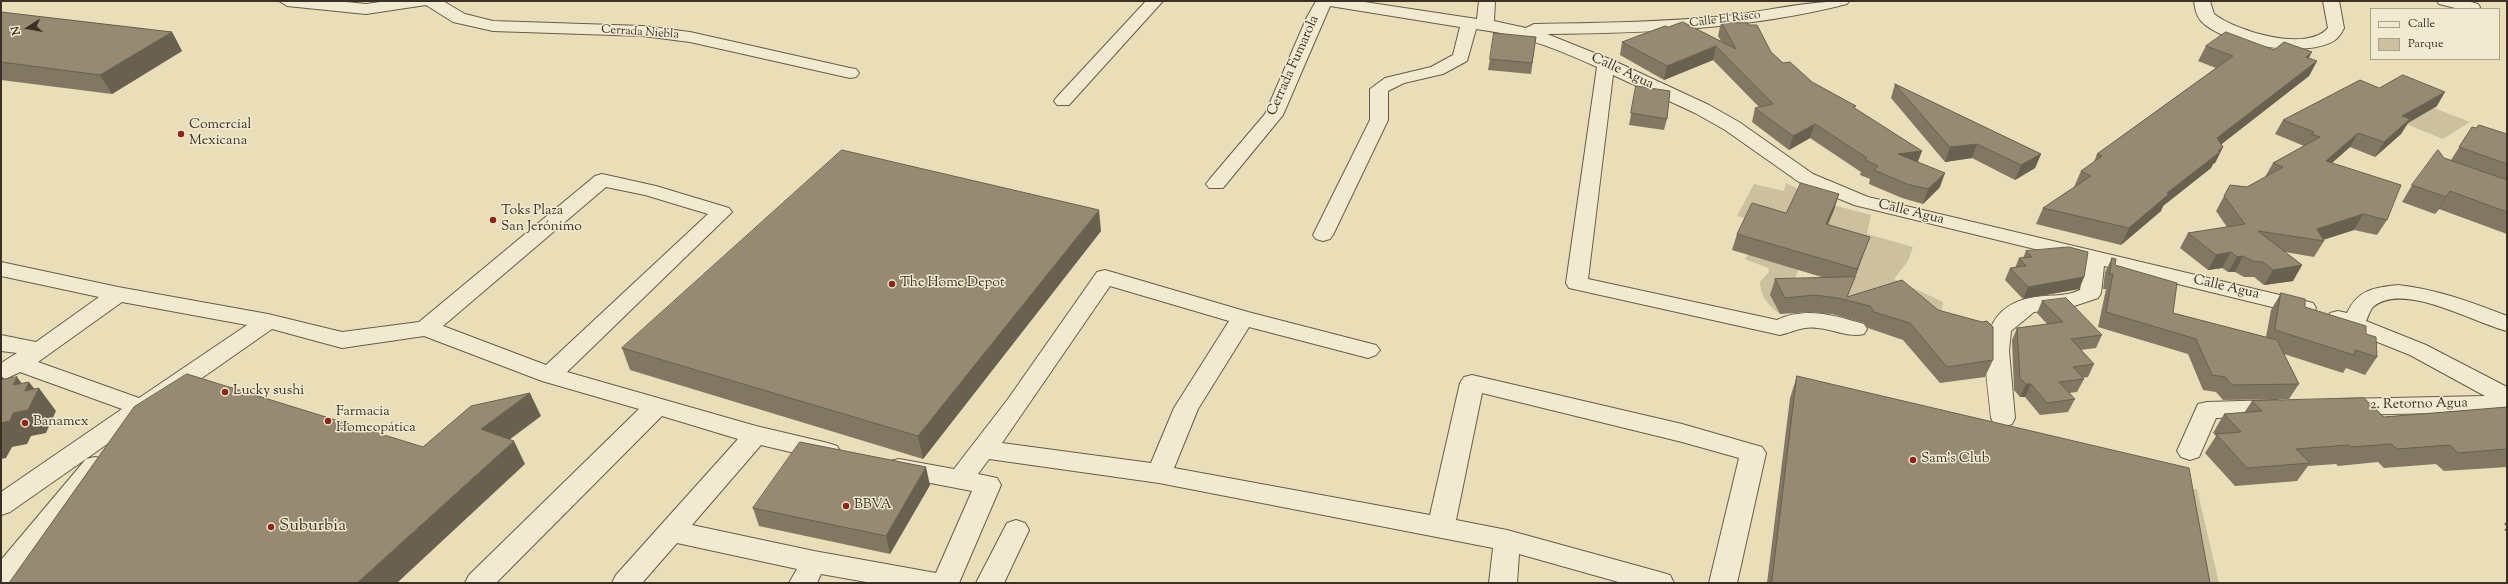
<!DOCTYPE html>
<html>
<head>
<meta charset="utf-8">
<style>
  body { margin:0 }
  #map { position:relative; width:2508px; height:584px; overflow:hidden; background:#e9deb8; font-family:"Sorts Mill Goudy",serif }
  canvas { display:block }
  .frame { position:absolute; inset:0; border:2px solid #3c3026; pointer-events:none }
  .legend { position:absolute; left:2370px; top:8px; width:130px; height:52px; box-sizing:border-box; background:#f1ead1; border:1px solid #a9a08d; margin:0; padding:5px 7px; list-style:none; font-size:12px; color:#3c3026 }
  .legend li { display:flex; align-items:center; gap:8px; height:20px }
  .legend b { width:20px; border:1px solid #a9a08d }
  .north { position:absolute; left:8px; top:8px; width:40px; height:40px; -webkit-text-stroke:3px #f1ead1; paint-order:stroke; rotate:258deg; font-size:11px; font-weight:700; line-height:16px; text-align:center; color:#3c3026 }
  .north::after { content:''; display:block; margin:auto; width:14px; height:18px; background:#3c3026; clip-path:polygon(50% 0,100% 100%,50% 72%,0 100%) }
</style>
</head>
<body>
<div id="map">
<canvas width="2508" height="584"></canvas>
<div class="frame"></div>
<ul class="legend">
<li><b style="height:5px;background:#f1ead1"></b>Calle</li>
<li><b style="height:11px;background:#ccc09f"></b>Parque</li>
</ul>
<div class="north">N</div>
</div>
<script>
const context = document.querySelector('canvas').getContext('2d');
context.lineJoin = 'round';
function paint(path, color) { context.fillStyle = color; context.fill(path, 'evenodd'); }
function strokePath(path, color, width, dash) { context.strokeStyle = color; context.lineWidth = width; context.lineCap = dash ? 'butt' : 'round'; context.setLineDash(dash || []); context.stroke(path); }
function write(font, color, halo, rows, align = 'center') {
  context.font = font + ' "Sorts Mill Goudy",serif'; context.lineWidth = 3; context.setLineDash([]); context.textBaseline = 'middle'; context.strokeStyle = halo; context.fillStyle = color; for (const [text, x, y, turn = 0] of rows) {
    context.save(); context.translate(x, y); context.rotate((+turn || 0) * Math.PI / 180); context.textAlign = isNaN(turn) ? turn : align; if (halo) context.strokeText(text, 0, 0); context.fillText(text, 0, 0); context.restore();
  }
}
paint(new Path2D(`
  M2434,108L2470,122L2443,139L2406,124Z
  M1786,183L1826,203L1871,215L1867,234L1913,247L1908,261L1894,279L1943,302L1939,333L1832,303L1855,276L1864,253L1737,216L1754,184L1784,191Z
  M1748,255L1803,260L1791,287L1770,295L1780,314C1769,306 1760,297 1760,282L1769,272L1768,268L1745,259Z
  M2197,489L2219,583H2191L2175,491Z`), '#ccc09f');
const minor = new Path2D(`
  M279,1H336L366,4L387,1H443L465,14L493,21L643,26L690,32L850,68L856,69L859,73L856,77L850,78L690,42L643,36L493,31L453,22L426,5L366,14L287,6Z
  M1146,1H1163L1069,105H1057L1054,101L1057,97Z
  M1316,1H1358L1477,19L1479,1H1495L1494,21L1526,28L1534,24C1598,23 1662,22 1726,16C1767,11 1807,1 1849,1L1847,4C1749,29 1648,33 1547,34L1612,60L1709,105L1739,122L1813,174L1868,197L2305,301L2313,303L2316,308L2313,313L2305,315L2104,266L2101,293L2098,298L2068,308L2034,312L2011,331L2009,351L2015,418L2012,424L2003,427L1994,424L1991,418C1988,374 1969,312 2029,298C2045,294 2064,298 2080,290L2084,261L1854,205L1799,182L1725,130L1695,113L1613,75L1588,279L1777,320C1806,306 1836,316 1864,324L1867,329L1864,334C1849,338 1833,329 1817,328C1803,326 1793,332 1780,335L1569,288L1566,283L1597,67C1555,48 1522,35 1476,29L1467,61L1443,74L1404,83L1388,91V120L1333,235L1330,239L1323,241L1316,239L1313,235L1370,120V89L1385,78L1431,67L1453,55L1460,27L1330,6L1283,115L1223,188H1209L1206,184L1209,180L1265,114L1307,17Z
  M2194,1H2210L2214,14C2236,31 2307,53 2328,28L2323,1H2339L2344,28C2342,32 2339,37 2335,40C2308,59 2223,45 2201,21C2196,15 2195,8 2194,1Z
  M2437,1H2467L2478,4L2480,7L2479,9H2459L2439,4Z
  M602,174L656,186L729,208L732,212L567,372L756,426L828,443L837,446L841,452L837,458L828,461L761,445L692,525L814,551L936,573L972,491L899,477L890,475L886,468L890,461L899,459L954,469L1008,399L1097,272L1105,270L1248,312L1376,345L1380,350L1376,355L1368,358L1249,327L1198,409L1174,468L1430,515L1460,383L1464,377L1472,375L1682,424L1762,447L1766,453L1737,583H1709L1739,458L1682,442L1482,393L1456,520L1507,530L1660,572L1670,575L1674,583H1622L1519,554L1517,583H1489L1493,548L1159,483L989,459L978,474L997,478L1001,485L959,583H872L821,574L817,583H789L797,569L677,543L642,583H612L616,575L738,439L662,416L496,583H465L469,575L639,409L542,381L424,336L342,348L272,329L10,512L1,515V492L122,409L20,372L1,381V363L17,353L1,351V335L36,342L99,297L1,276V262L118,287L268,314L342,332L419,322L595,176ZM606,187L645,195L708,214L546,365L443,326ZM1110,286L1229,321L1174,408L1151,463L1002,443ZM122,302L247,325L139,398L38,362Z
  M2398,285C2436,289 2471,302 2507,316V331C2474,323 2403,281 2373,307C2370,310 2368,317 2366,321L2426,345L2507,387V409L2488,412L2344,415L2335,413L2332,407L2335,401L2344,399L2485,396L2410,355L2330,323L2327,318L2330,313L2338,311L2347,313C2358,289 2374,288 2398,285Z
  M2276,400L2285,402L2288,408L2285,414L2276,416L2216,418L2199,457L2190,460L2181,457L2177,451L2198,404L2207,402Z
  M95,457L104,459L108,466L104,473L14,583H1V560L86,459Z
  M1016,520L1025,523L1029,530L1004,583H976L1007,523Z`);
strokePath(minor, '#675c4a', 2);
paint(minor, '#f1ead1');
paint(new Path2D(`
  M1,12L172,32L182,51L112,94L1,80Z
  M1721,22L1749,25L1771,52L1783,63L1812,82L1922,151L1918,162L1940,187L1923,204L1902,198L1869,184L1870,179L1860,175L1861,172L1810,138L1789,150L1752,122L1755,108L1759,107L1713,60L1664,80L1620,55L1622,42L1668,27L1721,41L1718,36Z
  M1536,37L1531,74L1488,70L1490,59Z
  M2206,46L2274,50L2317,61L2309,76L2221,144L2223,147L2215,163L2213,164L2211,168L2163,206L2161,211L2121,245L2036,224L2043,208L2074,187L2081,171L2094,162L2097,154L2216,68L2198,61Z
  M1895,84L2041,154L2035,168L2015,180L1972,158L1945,162L1891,98Z
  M2379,88L2437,106L2408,123L2401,134L2375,157L2350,147L2332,163L2387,220L2377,235L2354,230L2323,240L2324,241L2314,257L2285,252L2302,265L2293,281L2264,285L2254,277H2244L2235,272H2228L2222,268L2208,270L2180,248L2188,233L2227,227L2216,211L2230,185L2247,187L2265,177L2273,163L2304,146L2275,134L2283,120Z
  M1634,98L1667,119L1664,130L1629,125Z
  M2472,127L2507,134V234L2439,209L2435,214L2402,202L2412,185L2444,158L2451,160Z
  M1834,210L1827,225L1870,237L1847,297L1902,280L1993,360L1985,377L1940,383L1903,340L1868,328L1864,323L1832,314L1810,312L1780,314L1770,295L1775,279L1825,278L1732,250L1737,234L1786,213Z
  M1101,231L923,459L630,370L622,348Z
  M2026,251L2084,277L2079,289L2023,299L2005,280L2010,268H2015L2019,258H2023Z
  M2112,258L2115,265L2173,313L2266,337L2271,310L2281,293L2305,307L2366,334L2377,357L2365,375L2346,368L2343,373L2284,354L2299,384L2289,399L2223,400L2216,392L2203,390L2188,354L2098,327L2106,289H2103L2105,272Z
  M2042,301L2102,335L2096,348L2081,350L2094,364L2088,377L2082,378L2084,379L2077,392L2069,393L2075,399L2068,412L2040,415L2025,397H2020L2014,390L2012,340L2017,328L2047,324L2037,313Z
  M1797,376L2210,583H1767L1790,398Z
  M2252,401L2384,417L2507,407V467L2444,471L2436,464L2384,468L2378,462L2338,466L2336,464L2308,466L2297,481L2235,486L2205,453L2216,436L2213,433L2224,414L2244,413Z
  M930,485L890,554L759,526L753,508Z
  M2507,521V532L2504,530L2507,527L2504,524Z`), '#817762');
paint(new Path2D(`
  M172,32L182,51L112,94L100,75Z
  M1716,46L1713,60L1664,80L1667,66Z
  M2312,52L2304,67L2306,57Z
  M2317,61L2309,76L2209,154L2217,138Z
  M2445,92L2437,106L2408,123L2401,134L2375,157L2384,142L2402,116Z
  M1815,124L1810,138L1789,150L1793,136Z
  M2358,133L2350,147L2317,176L2326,161Z
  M1977,144L1972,158L1945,162L1950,147Z
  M2223,147L2215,163L2213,164L2211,168L2163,206L2161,211L2121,245L2129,228L2167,193Z
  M1922,151L1916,165L1898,154Z
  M2041,154L2035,168L2015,180L2021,165Z
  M1945,173L1940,187L1923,204L1928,189Z
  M2450,191L2439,209L2435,214L2446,197Z
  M1839,194L1834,210L1821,241L1826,224Z
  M1099,210L1101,231L923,459L918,436Z
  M2363,214L2354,230L2319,241L2317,229Z
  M1870,237L1864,253L1852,286L1857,269Z
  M2231,252L2222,268L2208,270L2216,255Z
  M2243,256L2235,272H2228L2237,257Z
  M2302,265L2293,281L2264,285L2273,270Z
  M2084,277L2079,289L2023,299L2028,287Z
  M1,375L18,397L1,385Z
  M17,377L26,389L29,382L37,392L39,388L56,411L46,433L31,436L27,444L12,447L6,458L1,459V423L13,413V385Z
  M2026,384H2031L2025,397H2020Z
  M530,393L541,416L493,452L481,429Z
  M514,441L525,464L397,583H357Z
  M926,467L930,485L890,554L886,536Z`), '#696150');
const building = new Path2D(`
  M1,12L172,32L100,75L1,62Z
  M1683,22L1736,49L1721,22L1748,23L1749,25H1757L1771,52L1783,63L1790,62L1812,82L1856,106L1853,107L1922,151L1898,154L1945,173L1928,189L1907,184L1874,170L1878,166L1865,160L1867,158L1815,124L1793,136L1755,108L1773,104L1716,46L1667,66L1622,42L1665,26L1668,27Z
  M2226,32L2274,50L2284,42L2312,52L2306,57L2317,61L2217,138L2223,147L2218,151L2220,152L2167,193L2169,194L2129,228L2043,208L2091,176L2081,171L2102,156L2097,154L2233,56L2206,46Z
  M1494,33L1536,37L1532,63L1490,59Z
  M2403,75L2445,92L2402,116L2410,119L2384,142L2358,133L2326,161L2401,185L2387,220L2363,214L2317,229L2324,241L2258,231L2302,265L2273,270L2263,262L2253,261L2243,256L2237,257L2231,252L2216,255L2188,233L2245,224L2224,196L2230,185L2247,187L2283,167L2273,163L2320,137L2311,134L2314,132L2283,120L2360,80L2379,88Z
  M1895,84L2041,154L2021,165L1977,144L1950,147Z
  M1636,86L1670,91L1667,119L1631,113Z
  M2479,125L2507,134V164L2459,147L2472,127L2476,128Z
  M842,150L1099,210L918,436L622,348Z
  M2438,150L2444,158L2507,180V212L2450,191L2446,197L2412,185Z
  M1801,183L1839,194L1826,224L1870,237L1857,269L1737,234L1752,203L1786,213Z
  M2069,247L2088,252L2084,277L2028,287L2010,268L2026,266L2019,258L2032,257L2026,251Z
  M2112,258L2116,259L2115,265L2177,283L2173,313L2277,340L2299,384L2232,385L2225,377L2212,375L2196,339L2106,312L2113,274H2110Z
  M1855,277L1847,297L1902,280L1938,310L1982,322L1987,321L1993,327V360L1947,367L1910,323L1874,312L1870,306L1838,298L1815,295L1785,298L1775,279Z
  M2281,293L2305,299V307L2366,326V334L2376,337L2377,357L2355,350L2354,355L2275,330Z
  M2066,298L2102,335L2071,339L2094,364L2073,367L2084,379L2059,382L2075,399L2047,403L2031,384H2026L2020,378L2017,328L2063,322L2042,301Z
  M187,374L423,447L471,406L530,393L481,429L514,441L357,583H9L134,407Z
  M1797,376L2189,468L2210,583H1772Z
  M17,377L13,385L29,382L25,391L39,388L28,410L13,413L10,421L1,423V380Z
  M2364,398L2384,417L2507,407V449L2458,453L2450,445L2397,449L2391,444L2351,447L2349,445L2296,449L2310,463L2247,468L2216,434L2241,432L2224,414L2262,411L2252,401Z
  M800,442L926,467L886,536L753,508Z`);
paint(building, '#968a72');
strokePath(building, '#696150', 1);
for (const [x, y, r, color] of [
  [181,134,4,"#8f2418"],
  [493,220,4,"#8f2418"],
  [892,284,4,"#8f2418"],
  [225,392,4,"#8f2418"],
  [328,421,4,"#8f2418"],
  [25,423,4,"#8f2418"],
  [1913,460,4,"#8f2418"],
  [846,506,4,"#8f2418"],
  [271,527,4,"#8f2418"]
]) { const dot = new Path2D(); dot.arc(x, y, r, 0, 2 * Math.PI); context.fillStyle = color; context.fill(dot); strokePath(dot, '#f1ead1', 1.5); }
write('12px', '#3c3026', '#f1ead1', [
  ["Calle El Risco",1725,20,-7],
  ["Cerrada Niebla",640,33,4]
]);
write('14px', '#3c3026', '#f1ead1', [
  ["Cerrada Fumarola",1294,66,-66],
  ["Calle Agua",1622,72,25],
  ["Calle Agua",1911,213,14],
  ["Calle Agua",2226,288,13],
  ["2. Retorno Agua",2419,405,-1]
]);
write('14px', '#3c3026', '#f1ead1', [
  ["Comercial",189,126],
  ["Mexicana",189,142],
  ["Toks Plaza",501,212],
  ["San Jerónimo",501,228],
  ["The Home Depot",900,284],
  ["Lucky sushi",233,392],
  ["Farmacia",336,413],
  ["Homeopática",336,429],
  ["Banamex",33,423],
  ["Sam's Club",1921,460],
  ["BBVA",854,506]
], 'left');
write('17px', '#3c3026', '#f1ead1', [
  ["Suburbia",279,527]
], 'left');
</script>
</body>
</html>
